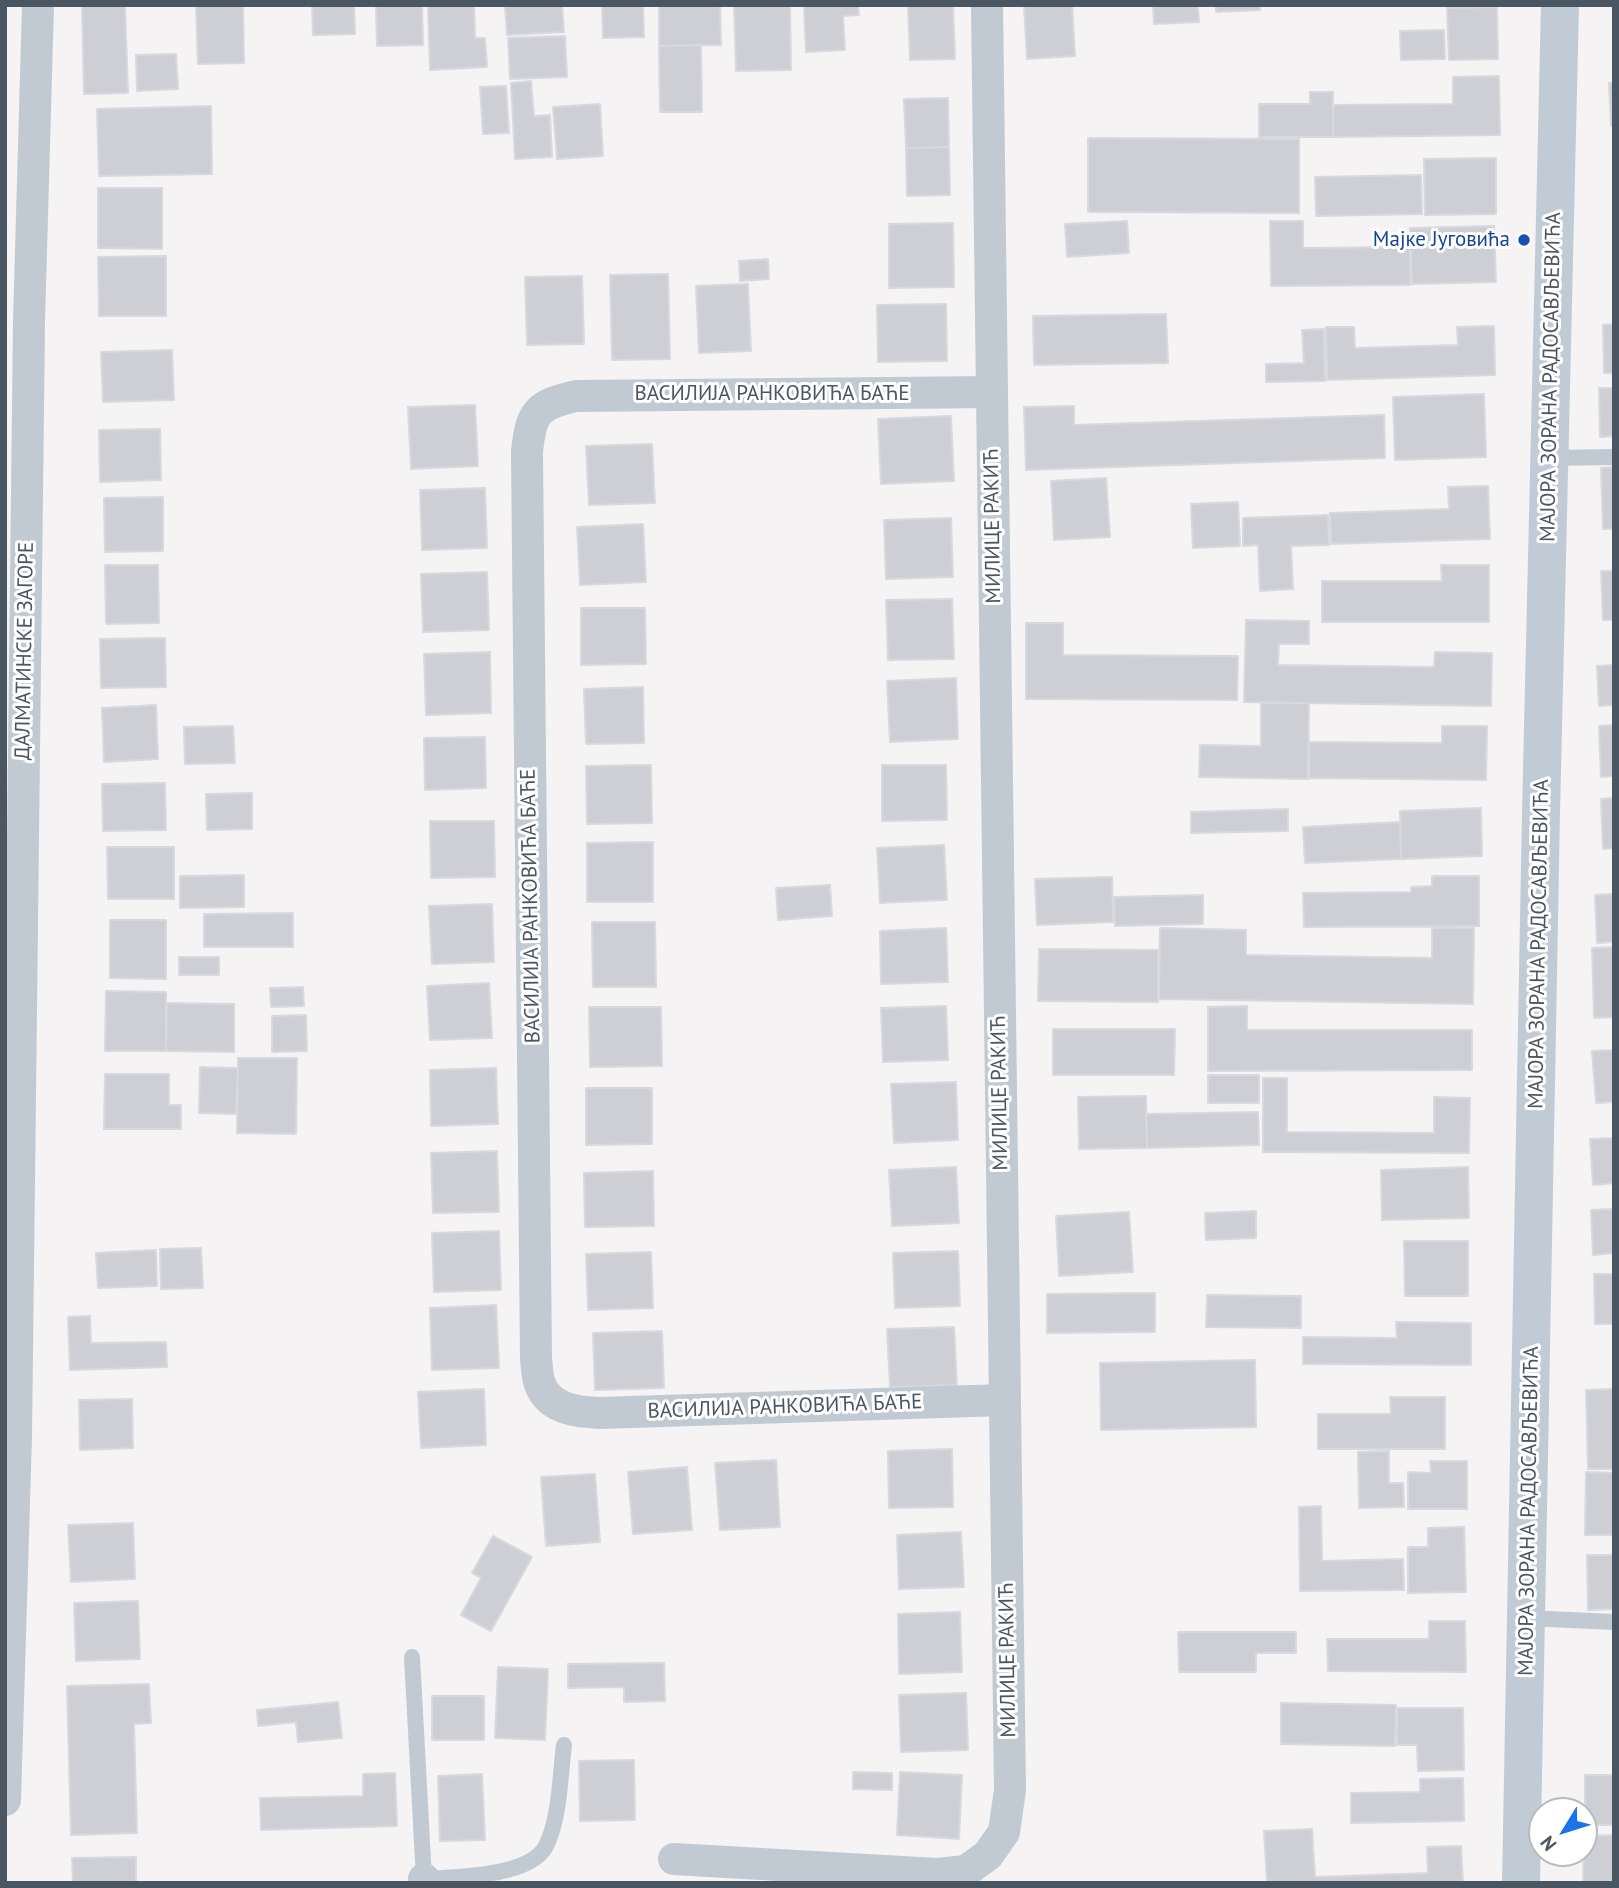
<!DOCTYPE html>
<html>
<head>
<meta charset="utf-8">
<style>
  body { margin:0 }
  #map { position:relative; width:1619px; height:1888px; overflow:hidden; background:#f5f3f3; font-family:"PT Sans",sans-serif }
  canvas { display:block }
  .frame { position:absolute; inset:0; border:7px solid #4a5661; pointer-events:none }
  .north { position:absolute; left:1528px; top:1797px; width:70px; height:70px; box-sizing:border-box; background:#fff; border:2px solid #b7bbc0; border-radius:50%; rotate:232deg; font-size:19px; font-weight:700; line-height:28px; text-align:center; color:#4a5661 }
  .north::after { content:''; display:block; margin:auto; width:24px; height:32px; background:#1a73e8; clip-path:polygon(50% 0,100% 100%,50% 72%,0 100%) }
</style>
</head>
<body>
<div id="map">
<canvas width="1619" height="1888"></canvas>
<div class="frame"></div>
<div class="north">N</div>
</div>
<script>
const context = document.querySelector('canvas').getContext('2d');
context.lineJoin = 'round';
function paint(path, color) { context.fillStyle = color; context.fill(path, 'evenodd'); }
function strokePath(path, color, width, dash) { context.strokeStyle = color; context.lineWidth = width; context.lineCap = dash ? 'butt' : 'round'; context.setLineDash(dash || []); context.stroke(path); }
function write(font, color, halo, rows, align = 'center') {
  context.font = font + ' "PT Sans",sans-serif'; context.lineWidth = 6; context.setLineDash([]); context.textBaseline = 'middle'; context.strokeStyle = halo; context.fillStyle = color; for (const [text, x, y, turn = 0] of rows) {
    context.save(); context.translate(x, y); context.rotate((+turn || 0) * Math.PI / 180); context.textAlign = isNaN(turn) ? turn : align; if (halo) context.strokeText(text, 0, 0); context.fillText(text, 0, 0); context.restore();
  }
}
const building = new Path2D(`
  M82,5H125L128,93L84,94Z
  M243,5L244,63L198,64L196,6Z
  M312,5H354L355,34L313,35Z
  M376,5H422L423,45L377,46Z
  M428,5H474L475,38H485L487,67L430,70Z
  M505,5H562L564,32L507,35Z
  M602,5H643L644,37L603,38Z
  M659,5H720L721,45L659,46Z
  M734,5H790L791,70L736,71Z
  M804,5H858L859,15L843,16L845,50L806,52Z
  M908,5H953L955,59L910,60Z
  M1024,5H1072L1075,56L1027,59Z
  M1153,5H1198L1199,22L1154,24Z
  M1216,5H1260V10L1216,12Z
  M1497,7L1498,59L1449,60L1447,8Z
  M1444,30L1445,59L1401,60L1400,31Z
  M565,36L567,77L510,79L508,38Z
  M701,45L702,112H660L659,46Z
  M176,54L178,89L137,91L136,55Z
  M1499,76L1500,135L1333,137V105L1453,104V77Z
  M531,81L534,116L550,115L552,157L515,159L511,83Z
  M1609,83H1614V126H1611Z
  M506,86L509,133L483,134L480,87Z
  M1310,92H1333V137H1259V104H1310Z
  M948,98L949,147L906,148L904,99Z
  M600,104L603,156L557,159L553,107Z
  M211,106L212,174L99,176L97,109Z
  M1088,138L1299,139V213L1088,212Z
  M949,147L950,195L907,196L906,148Z
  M1496,158V214L1425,215L1424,159Z
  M1421,175L1422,214L1316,216L1315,177Z
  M98,188H162V249L98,248Z
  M1127,221L1129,253L1067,257L1065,224Z
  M1270,221H1303V248L1410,247V285L1271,286Z
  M953,223L954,287L889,288V224Z
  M1494,226L1496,282L1412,284L1410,228Z
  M166,256V316H99L98,257Z
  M768,259L769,279L740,281L739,261Z
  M668,274L670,359L612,360L610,275Z
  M582,276L584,344L527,345L525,277Z
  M748,284L751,351L699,353L696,286Z
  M946,304L947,361L878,362L877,305Z
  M1166,314L1168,363L1034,365L1033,316Z
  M1614,324V373H1604L1603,325Z
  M1494,326L1495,375L1327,380L1326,327H1354L1355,348L1458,345L1457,327Z
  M1324,329L1325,381L1266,382V364L1304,363L1302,330Z
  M172,350L174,400L103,402L101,352Z
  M1599,388H1614V436L1600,437Z
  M1484,394L1486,457L1395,460L1393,397Z
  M475,405L478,466L411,469L408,407Z
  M1074,406V425L1384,415L1385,458L1026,470L1024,407Z
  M951,416L954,481L881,484L878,419Z
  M160,429L161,480L100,482L99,430Z
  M652,444L655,503L589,505L586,446Z
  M1614,467V529H1603L1601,468Z
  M1106,478L1110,537L1054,540L1051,481Z
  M1488,486L1490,539L1331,544L1330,513L1449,509L1448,487Z
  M485,488L487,548L422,550L420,490Z
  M163,497V551L105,552L104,498Z
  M1238,502L1240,546L1193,548L1191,504Z
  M1328,515L1329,545L1291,546L1293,589L1260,591L1258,545L1243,546V518Z
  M951,518L953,577L886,579L884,520Z
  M643,524L646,582L580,585L577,527Z
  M105,565H158L159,623L106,624Z
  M1441,565H1489V622H1322V581H1442Z
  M1601,571H1614V620H1603Z
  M487,572L489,630L423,632L421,574Z
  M952,599L954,659L888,660L886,600Z
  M581,608H645L646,664L581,665Z
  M1246,620L1309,621V644H1279L1278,665L1434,667L1435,652L1492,653L1491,706L1244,702Z
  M1026,623H1063V655L1238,656L1237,700L1026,699Z
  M165,638L166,687L101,688L100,639Z
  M490,652L491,713L426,715L424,654Z
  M1614,665V705L1599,706L1597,666Z
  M956,678L958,739L890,742L887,681Z
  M643,687L644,743L586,744L584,689Z
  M1261,703H1309L1308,779L1199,777L1200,745L1261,746Z
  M156,705L158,759L104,762L102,708Z
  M1614,725V776L1601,777L1599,726Z
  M233,726L235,763L185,764L184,727Z
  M1442,726H1487L1486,780L1309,778V742L1442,743Z
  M485,737L486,788L425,790L424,738Z
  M651,765L652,823L587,824L586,766Z
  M882,765H946L947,820L882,821Z
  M165,783L166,830L103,831L102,784Z
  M252,793V829L207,830L206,794Z
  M1614,798V848L1603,849L1601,799Z
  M1481,808L1482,856L1401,859L1400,811Z
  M1288,809V831L1191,833V812Z
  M430,821H494L495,877L431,878Z
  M1400,822L1401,859L1305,863L1303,827Z
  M653,842V902H587V843Z
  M944,845L947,900L880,903L877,848Z
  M107,847H174V899H108Z
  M244,875V907L180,908V876Z
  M1432,876H1479V926L1304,927L1303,893L1411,892V887L1432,886Z
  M1112,877L1113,922L1037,925L1035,879Z
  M830,885L832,916L778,920L776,888Z
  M1614,894V942L1597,943L1595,895Z
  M1203,895V924L1115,926L1114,897Z
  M492,904L494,962L432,964L429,906Z
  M293,913V947H204V914Z
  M110,920H166V979L110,978Z
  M592,922H655L656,987H593Z
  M946,928L948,982L881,984L880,931Z
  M1160,928L1246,930V955L1432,958V928H1474L1473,1004L1159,999Z
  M1614,947V1017L1594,1018L1592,948Z
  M1039,949L1158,950V1002L1038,1001Z
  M179,957H219V975H179Z
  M489,983L492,1038L430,1040L427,986Z
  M303,987L304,1006L271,1007L270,988Z
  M106,991L166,992V1051H105Z
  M167,1003L234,1004V1052L166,1051Z
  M946,1006L948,1060L883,1062L881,1008Z
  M1247,1006V1030H1472V1070L1208,1071V1007Z
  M589,1007H661L662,1066L590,1067Z
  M306,1015L307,1051L272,1052V1016Z
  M1053,1029H1175L1174,1075H1053Z
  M1614,1050V1102L1596,1103L1592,1051Z
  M238,1058H297L296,1134L237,1133Z
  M200,1067L238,1068L236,1114L199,1113Z
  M496,1068L498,1124L431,1126L430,1070Z
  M105,1074H169V1105H181V1129H104Z
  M1208,1075H1259V1103H1208Z
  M1263,1078H1287V1132L1434,1133V1097L1470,1098L1469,1153L1263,1152Z
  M956,1082L958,1140L894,1143L891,1084Z
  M586,1088H652V1144L586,1145Z
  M1146,1096L1147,1148L1079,1149L1078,1097Z
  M1258,1112L1259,1145L1147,1148L1146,1114Z
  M1614,1138V1183L1593,1185L1590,1139Z
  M497,1151L499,1212L433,1213L431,1153Z
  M956,1167L959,1223L892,1226L889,1170Z
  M1468,1167L1469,1218L1382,1220L1381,1170Z
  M653,1171L654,1226L585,1227L584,1173Z
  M1614,1209V1253L1593,1255L1591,1210Z
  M1256,1211V1238L1206,1240L1205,1213Z
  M1129,1212L1133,1272L1059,1276L1056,1216Z
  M499,1231L501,1290L434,1292L432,1233Z
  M1404,1241H1468V1296H1405Z
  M201,1248L203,1288L161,1289L160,1249Z
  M156,1250L157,1286L98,1288L96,1253Z
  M958,1251L960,1306L895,1308L893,1253Z
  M651,1252L653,1308L588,1310L586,1254Z
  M1594,1274H1614V1324H1595Z
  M1155,1293V1332L1047,1333V1294Z
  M1207,1295L1301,1296V1328L1206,1327Z
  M496,1305L499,1368L432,1370L430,1308Z
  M90,1316L91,1343L166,1342L167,1367L70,1370L68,1317Z
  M1396,1322L1471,1323V1365L1303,1364V1337L1397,1338Z
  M954,1327L957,1385L890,1387L887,1329Z
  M662,1331L664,1388L595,1390L593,1333Z
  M1255,1360L1256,1427L1101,1430L1100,1363Z
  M484,1389L486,1445L421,1448L418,1392Z
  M1614,1389V1469H1588L1586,1390Z
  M1390,1397H1445V1449H1318V1414H1391Z
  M132,1399L133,1448L80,1450L79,1400Z
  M952,1449L953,1507L889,1508L888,1451Z
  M1389,1451V1483H1403L1404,1507L1359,1508L1358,1452Z
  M776,1460L780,1527L720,1530L715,1463Z
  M1430,1461H1467V1509H1408V1472L1431,1473Z
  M687,1467L692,1530L633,1534L628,1472Z
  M1586,1472L1614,1473V1535H1585Z
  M595,1474L600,1542L546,1546L541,1477Z
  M1321,1506L1322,1561L1403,1559L1404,1590L1300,1591L1299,1507Z
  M133,1523L135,1579L71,1582L68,1525Z
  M1464,1527L1466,1592L1408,1593V1547H1428V1528Z
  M961,1532L964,1587L899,1589L897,1535Z
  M493,1536L532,1557L491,1631L461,1615L481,1578L472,1573Z
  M1587,1555H1614V1609L1588,1610Z
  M138,1601L140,1659L76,1661L74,1603Z
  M960,1612L962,1672L899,1674L898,1614Z
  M1429,1621H1465L1466,1672L1328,1671L1327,1639H1429Z
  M1178,1632H1296V1653H1256V1672H1179Z
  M664,1663L665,1701L624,1702V1687L568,1688V1664Z
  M498,1667L548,1669L545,1740L495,1738Z
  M149,1684L151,1723L134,1724L137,1833L71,1835L67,1686Z
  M966,1693L968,1750L901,1752L899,1695Z
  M432,1696H484V1740H432Z
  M338,1702L342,1738L298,1742L296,1722L258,1726L257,1710Z
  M1281,1703L1396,1705L1395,1746L1281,1744Z
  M1397,1708H1463L1464,1770L1418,1771L1417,1745H1397Z
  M634,1760L635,1820L580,1821L579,1761Z
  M853,1772L892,1773V1790L853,1789Z
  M900,1772L962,1775L959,1839L897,1835Z
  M395,1773L397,1826L261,1830L260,1798L363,1796V1774Z
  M482,1774L485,1840L440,1841L438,1776Z
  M1585,1775H1614V1825H1585Z
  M1463,1778L1464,1821L1351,1823V1793L1420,1792V1779Z
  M1312,1829L1315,1877L1428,1873L1427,1847L1461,1846L1463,1883H1267L1264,1831Z
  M1614,1835V1883H1583L1584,1836Z
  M136,1857V1883H73L72,1858Z`);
paint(building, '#cdcfd5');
strokePath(building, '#d7d9de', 2);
strokePath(new Path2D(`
  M1549,458L1614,457
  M1526,1618L1614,1622
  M412,1657L424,1879C455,1877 530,1877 546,1846C560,1818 560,1776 564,1745`), '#c1cad2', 16);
strokePath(new Path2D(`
  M992,392L576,396C536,405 531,413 527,452L536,1359C537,1366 537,1374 539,1381C547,1409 576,1412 600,1413L1004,1400
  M5,1800L16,1437L29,322L38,5
  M674,1859L937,1874L966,1871L988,1855L1004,1832L1010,1790L987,5
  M424,1879L425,1883`), '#c1cad2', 32);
strokePath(new Path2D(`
  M1521,1883L1541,813L1560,5`), '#c1cbd6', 38);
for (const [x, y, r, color] of [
  [1524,240,7,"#1a4fb4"]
]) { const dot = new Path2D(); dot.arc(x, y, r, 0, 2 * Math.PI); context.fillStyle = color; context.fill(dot); strokePath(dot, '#fff', 2.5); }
write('21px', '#164399', '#fff', [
  ["Мајке Југовића",1510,240]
], 'right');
write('21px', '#4a5661', '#fff', [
  ["МАЈОРА ЗОРАНА РАДОСАВЉЕВИЋА",1551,377,-89],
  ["ВАСИЛИЈА РАНКОВИЋА БАЋЕ",772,394],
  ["МИЛИЦЕ РАКИЋ",993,526,-91],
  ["ДАЛМАТИНСКЕ ЗАГОРЕ",25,651,-89],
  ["ВАСИЛИЈА РАНКОВИЋА БАЋЕ",531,906,-91],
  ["МАЈОРА ЗОРАНА РАДОСАВЉЕВИЋА",1539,944,-89],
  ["МИЛИЦЕ РАКИЋ",1000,1093,-91],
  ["ВАСИЛИЈА РАНКОВИЋА БАЋЕ",785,1407,-2],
  ["МАЈОРА ЗОРАНА РАДОСАВЉЕВИЋА",1529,1511,-89],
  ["МИЛИЦЕ РАКИЋ",1008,1660,-91]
]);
</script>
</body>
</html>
